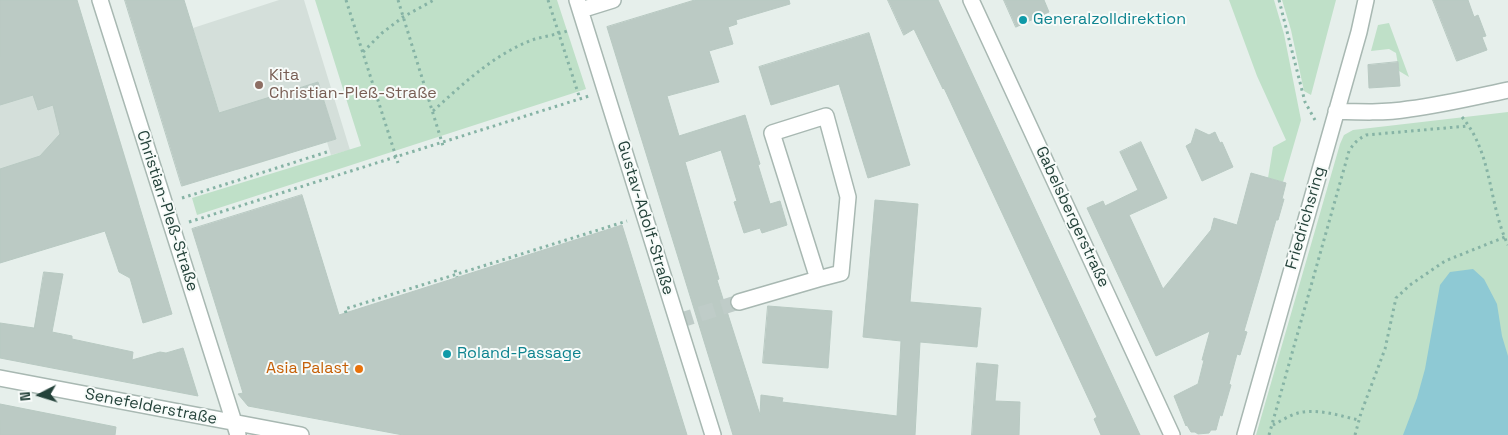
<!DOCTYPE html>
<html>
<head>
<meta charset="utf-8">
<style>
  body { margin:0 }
  #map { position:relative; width:1508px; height:435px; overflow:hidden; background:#e6efeb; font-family:"Space Grotesk",sans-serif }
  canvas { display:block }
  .north { position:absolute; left:15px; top:370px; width:50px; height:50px; -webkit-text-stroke:4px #f7fbf9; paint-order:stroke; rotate:265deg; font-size:14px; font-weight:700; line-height:20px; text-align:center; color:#24423a }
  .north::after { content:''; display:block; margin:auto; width:18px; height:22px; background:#24423a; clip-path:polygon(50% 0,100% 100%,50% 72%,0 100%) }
</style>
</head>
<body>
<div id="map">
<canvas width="1508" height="435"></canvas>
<div class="north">N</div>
</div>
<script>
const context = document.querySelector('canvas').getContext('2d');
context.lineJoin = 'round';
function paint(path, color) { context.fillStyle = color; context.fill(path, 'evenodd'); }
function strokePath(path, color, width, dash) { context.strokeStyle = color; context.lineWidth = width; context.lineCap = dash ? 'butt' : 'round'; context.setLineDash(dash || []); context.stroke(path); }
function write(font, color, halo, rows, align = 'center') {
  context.font = font + ' "Space Grotesk",sans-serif'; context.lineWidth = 4; context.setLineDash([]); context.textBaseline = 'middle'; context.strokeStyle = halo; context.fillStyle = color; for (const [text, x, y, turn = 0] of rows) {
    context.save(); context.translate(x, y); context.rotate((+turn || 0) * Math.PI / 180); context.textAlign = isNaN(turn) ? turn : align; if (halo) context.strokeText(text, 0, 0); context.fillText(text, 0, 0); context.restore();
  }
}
paint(new Path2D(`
  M279,0H304L350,150L331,155L327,142L336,139L318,82L268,97L286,155L237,170L193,28Z
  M91,45L139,202L0,245V73Z`), '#d4dfda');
paint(new Path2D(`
  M315,0H557L586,89L197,215L192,198L361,146Z
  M1229,0H1274L1284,34L1301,120L1283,182L1268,178L1273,147L1286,140L1257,76Z
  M1282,0H1336L1311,95L1304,91L1291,30Z
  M1389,23L1409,77L1399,71L1396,53L1389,49L1371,51L1378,25Z
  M1508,112V435H1256L1340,144L1344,135L1353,130Z`), '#bfe0c8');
paint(new Path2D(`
  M1473,269L1484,279L1497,304L1502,336L1508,356V435H1403L1417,398L1425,369L1440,285L1450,272Z`), '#8ec9d4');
const building = new Path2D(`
  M0,0H77L172,314L143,323L130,278L119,272L105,231L0,263V169L40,156L60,134L53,105L38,110L33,95L0,105Z
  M125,0H184L219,113L318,82L336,139L182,186Z
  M695,0H789L790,4L736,20L737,24L728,27L733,44L709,51L719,82L667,96L679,136L745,115L760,164L758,165L770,204L780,201L787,225L762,233L760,228L744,233L734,202L737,201L721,150L685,162L719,279L717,280L760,415L761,395L783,398L782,402L897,416L901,341L863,337L875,200L918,204L910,302L981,308L977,347L920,342L915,435H733L607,27Z
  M888,0H938L1140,435H1101L1094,419L1097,417L944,88L943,89L914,29L904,35Z
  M1004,0H1044L1049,12L1016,27Z
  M1433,0H1468L1474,17L1478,15L1486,36L1482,37L1487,50L1457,61Z
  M869,33L910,165L868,178L839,84L771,105L759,67Z
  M1398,62L1400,86L1369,88L1368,65Z
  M1196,129L1209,135L1215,132L1220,143L1222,142L1233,167L1202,181L1186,146L1191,143Z
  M1141,142L1167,198L1129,215L1163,289L1211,230L1214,218L1237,225L1251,173L1286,183L1282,199H1284L1278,220H1276L1261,273L1244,331L1247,332L1240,355L1237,354L1229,384L1231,385L1222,416L1220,415L1216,430H1211L1209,433L1198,434L1195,432H1191L1187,425L1186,426L1174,396L1198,384L1204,360H1202L1210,331L1156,356L1087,208L1103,201L1105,206L1138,190L1120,152Z
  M302,195L339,315L622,225L687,435H403L248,406L238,394L243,393L192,229Z
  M44,272L63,274L52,332L72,336V339L133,352L132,360L160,352L166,353L183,348L198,396L0,358V323L34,328Z
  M768,306L832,311L828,368L763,363Z
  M977,363L998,365L995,401L1020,402L1019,435H972Z
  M0,404L116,427L115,435H0Z`);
paint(building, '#bbcac4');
strokePath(building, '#b8c9c2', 1);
strokePath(new Path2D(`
  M678,321L739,302`), '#bfccc8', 15, [15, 8]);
const minor = new Path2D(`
  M100,0L238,435
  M577,0L713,435
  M971,0L1172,435
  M581,10L613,0
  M1336,111C1360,112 1385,113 1409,109C1442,105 1475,97 1508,90
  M739,302L818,279L772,133L826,116L848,197L841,273L818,279
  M0,378L301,435
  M1245,435L1359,32L1366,0`);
strokePath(minor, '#a8b8b2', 18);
strokePath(new Path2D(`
  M346,0L398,163
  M398,0L444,149
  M548,0L580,99
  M1279,0L1305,102L1315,120
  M363,52L382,33L403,17L434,0
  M433,111C463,84 493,55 532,40C544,36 557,35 570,30
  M1462,117C1493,154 1488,203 1508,245
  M182,198L327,152
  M189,222L589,96
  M455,270L457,277
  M346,313L345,309L627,221
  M1273,425C1281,421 1290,415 1298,413C1318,408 1340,416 1359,420
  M1269,435L1349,151C1354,143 1358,139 1366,135L1468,126
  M1355,435L1361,413L1385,349L1396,298L1410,285L1445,261L1505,237`), '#86b3a5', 3, [2.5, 4]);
strokePath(minor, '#fff', 15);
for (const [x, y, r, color] of [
  [1023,20,5,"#0f9aa8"],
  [259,85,5,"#8d6e63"],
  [447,354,5,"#0f9aa8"],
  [359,369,5,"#e8710a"]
]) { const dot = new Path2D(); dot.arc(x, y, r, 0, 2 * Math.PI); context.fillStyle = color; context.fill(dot); strokePath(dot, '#f7fbf9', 2); }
write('16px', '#0d838f', '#f7fbf9', [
  ["Generalzolldirektion",1033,20],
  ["Roland-Passage",457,354]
], 'left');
write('16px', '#785e54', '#f7fbf9', [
  ["Kita",269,76],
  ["Christian-Pleß-Straße",269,94]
], 'left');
write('16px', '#24423a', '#f7fbf9', [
  ["Christian-Pleß-Straße",167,211,72],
  ["Gabelsbergerstraße",1072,217,65],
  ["Gustav-Adolf-Straße",645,218,73],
  ["Friedrichsring",1306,218,-74],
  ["Senefelderstraße",151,407,11]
]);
write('16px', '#c56008', '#f7fbf9', [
  ["Asia Palast",349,369]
], 'right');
</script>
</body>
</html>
